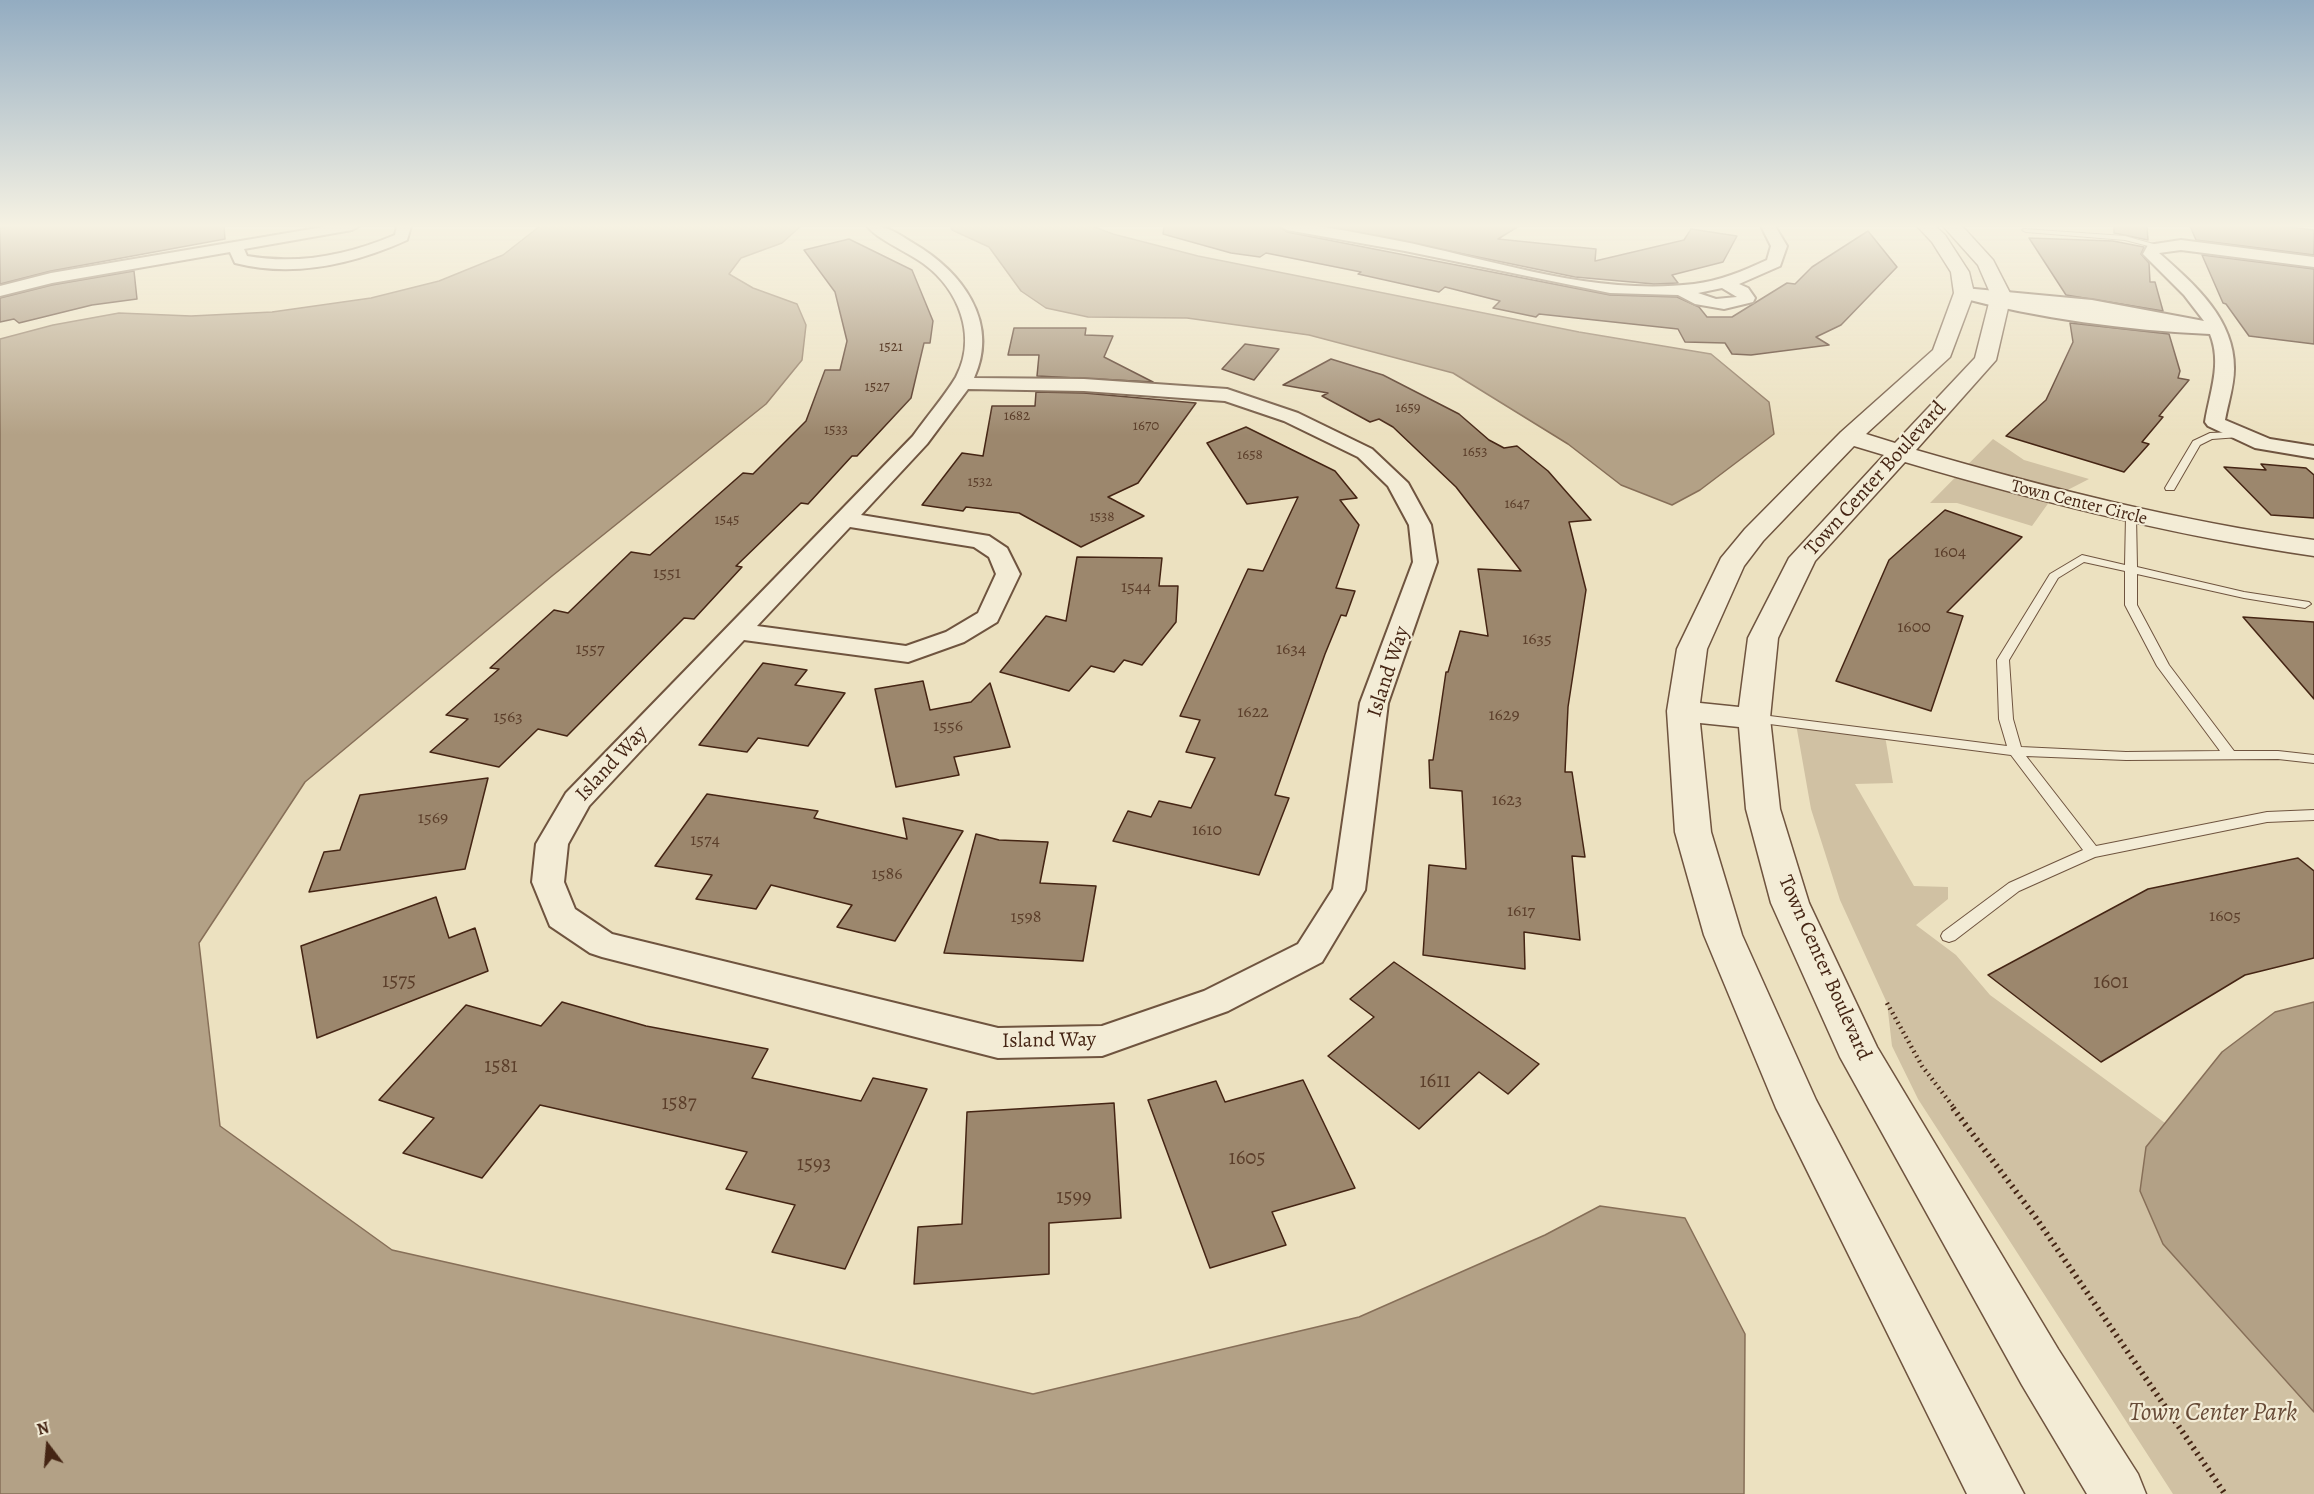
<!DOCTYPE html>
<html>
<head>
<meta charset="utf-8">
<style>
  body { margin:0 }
  #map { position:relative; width:2314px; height:1494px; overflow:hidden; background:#ece1c0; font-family:Alegreya,serif }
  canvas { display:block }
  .north { position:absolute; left:18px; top:1416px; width:60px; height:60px; -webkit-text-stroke:4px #f3ecd6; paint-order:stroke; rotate:344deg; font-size:16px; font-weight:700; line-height:24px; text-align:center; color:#452514 }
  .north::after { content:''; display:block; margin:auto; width:21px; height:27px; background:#452514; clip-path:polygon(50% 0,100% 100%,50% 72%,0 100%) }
</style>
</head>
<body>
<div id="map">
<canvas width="2314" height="1494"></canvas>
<div class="north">N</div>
</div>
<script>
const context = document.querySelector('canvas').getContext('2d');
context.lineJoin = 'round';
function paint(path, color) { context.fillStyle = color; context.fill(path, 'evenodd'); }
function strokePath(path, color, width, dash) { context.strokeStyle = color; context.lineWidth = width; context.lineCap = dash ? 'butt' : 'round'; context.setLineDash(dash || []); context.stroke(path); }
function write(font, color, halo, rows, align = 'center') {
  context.font = font + ' Alegreya,serif'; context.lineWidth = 4.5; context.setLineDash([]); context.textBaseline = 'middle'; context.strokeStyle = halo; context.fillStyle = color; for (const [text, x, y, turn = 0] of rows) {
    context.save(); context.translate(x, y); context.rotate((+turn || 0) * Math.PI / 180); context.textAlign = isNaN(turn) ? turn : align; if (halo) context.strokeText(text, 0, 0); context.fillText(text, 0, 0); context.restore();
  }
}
paint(new Path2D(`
  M1993,439L2024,460L2089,479L2052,498L2032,526L1957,503H1930Z
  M1796,724L1885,736L1893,783L1855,784L1914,886L1948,887V899L1916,925L1956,955L1990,995L2165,1123L2146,1147L2163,1244L2314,1412V1494H2173L1918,1099L1892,1046L1887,1003L1840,900L1811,809Z`), '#d0c1a3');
const water = new Path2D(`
  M540,226H801L782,243L741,258L729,274L753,288L797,304L806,325L802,360L766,404L552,576L305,782L199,943L220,1126L392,1250L1033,1394L1359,1317L1545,1235L1600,1206L1685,1218L1745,1334L1744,1494H0V339L53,325L119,313L191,316L272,312L371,298L439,281L503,255Z
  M951,226H1092L1113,234L1198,256L1579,332L1711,354L1769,402L1774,434L1700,490L1672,505L1621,485L1568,444L1453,373L1309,335L1187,318L1088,317L1046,308L1021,291L989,247L952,230Z
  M2314,1002V1412L2163,1244L2140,1191L2146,1147L2222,1052L2275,1012Z`);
paint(water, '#b3a186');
strokePath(water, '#876f58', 1.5);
const building = new Path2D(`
  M13,226H224L225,239L51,271L0,284V228Z
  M1164,226H1278L1287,232L1610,295L1677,297L1699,307L1707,317H1732L1787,283L1795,284L1812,267L1868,231L1897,267L1841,325L1816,337L1829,345L1751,355L1732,354L1725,343L1685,342L1678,329L1539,314L1536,317L1493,308L1500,301L1445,287L1439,292L1358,274L1361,272L1266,253L1260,257L1231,253L1163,234Z
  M1327,226H1519L1498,239L1596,249L1595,261L1684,240L1691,229L1737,236L1723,262L1672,275L1678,283L1654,284L1575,277Z
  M2114,226H2147L2148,240L2114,233Z
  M2190,226H2281L2314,230V255L2196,240Z
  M2029,238L2113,241L2144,247L2141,254L2149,263L2150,282H2155L2163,311L2066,295Z
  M849,239L912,270L933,321L930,343H924L911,398L857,456H852L808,504L801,503L736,566L742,567L694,619L684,618L567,736L538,729L499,767L430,752L468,719L446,715L499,669L490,668L554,610L568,613L631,552L650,555L743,473L753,474L806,421L825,370H840L847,341L835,292L804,250Z
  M2202,255L2314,269V344L2249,336L2226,304L2223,303Z
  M134,271L137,299L92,305L19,323L14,319L0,322V298L52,285Z
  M2070,323L2169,334L2180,371L2178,378L2189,380L2159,416L2163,417L2142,442L2149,444L2124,472L2006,436L2046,400L2073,342Z
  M1014,328H1086L1085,335L1113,336L1104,357L1153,382L1037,376L1039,355H1008Z
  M1245,344L1279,349L1254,380L1222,369Z
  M1331,359L1383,375L1459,414L1489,440L1504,448L1517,446L1548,471L1591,520L1569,522L1586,590L1568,707L1565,772H1572L1585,857L1572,856L1580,940L1524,932L1525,969L1423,955L1429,865L1466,869L1462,791L1430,788L1429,760H1433L1446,672H1448L1460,631L1488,636L1478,569L1521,571L1456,487L1393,427L1379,419L1370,422L1322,396L1328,393L1283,385Z
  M1036,392L1084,393L1196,403L1138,483L1108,497L1144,516L1081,547L1019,513L966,507L963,511L922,505L962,453L983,456L992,406H1035Z
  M1246,427L1335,471L1357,498L1340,500L1359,525L1336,588L1355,591L1346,616L1341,615L1325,654L1275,795L1289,798L1259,875L1113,841L1128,811L1151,817L1159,801L1191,808L1215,758L1186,752L1200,720L1180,716L1248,569L1263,571L1298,497L1247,504L1207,443Z
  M2261,464L2306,468L2314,475V518L2271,515L2224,467L2266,470Z
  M1945,510L2022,537L1947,612L1963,616L1931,711L1836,681L1889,560Z
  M1077,557L1162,558L1159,586H1178L1176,622L1142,665L1124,660L1114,672L1091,666L1069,691L1000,672L1046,616L1066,621Z
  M2243,617L2314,622V699Z
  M763,663L807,670L795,685L845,693L808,746L758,738L747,752L699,745Z
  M923,681L930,710L971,702L990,683L1010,747L954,757L959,775L896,787L875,689Z
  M488,778L465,869L309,892L324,852L340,850L360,795Z
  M707,794L818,811L814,818L907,839L903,818L963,831L895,941L837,927L852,905L771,885L756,909L696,899L712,875L655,866Z
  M976,834L999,840L1048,842L1040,883L1096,886L1083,961L944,953Z
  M2298,858L2314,871V958L2245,975L2101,1062L1988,975L2148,889Z
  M436,897L449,938L475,928L488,971L317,1038L301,946Z
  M1394,962L1440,994L1539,1064L1508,1094L1479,1072L1419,1129L1328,1056L1374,1017L1350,999Z
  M562,1002L646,1026L768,1049L752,1078L861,1101L873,1078L927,1089L845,1269L772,1252L795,1205L726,1189L747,1152L540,1105L482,1178L403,1153L434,1118L379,1100L466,1005L541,1026Z
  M1303,1080L1355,1188L1272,1212L1286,1245L1210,1268L1148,1100L1216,1081L1225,1102Z
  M1114,1103L1121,1218L1049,1223V1274L914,1284L918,1227L962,1224L967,1112Z`);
paint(building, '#9c876d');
strokePath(building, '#452514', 1.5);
const service = new Path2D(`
  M2024,229L2125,236L2164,247L2160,249L2125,240L2026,232L2022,230Z
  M2236,432L2241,435L2239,437L2212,439L2200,445L2174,490H2166L2165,488L2193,441L2210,433Z
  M2131,513L2136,516L2137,567L2244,592L2309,602L2311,604L2305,608L2244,598L2137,574V605L2169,665L2234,751H2278L2314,755V763L2278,759L2126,760L2026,756L2096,846L2267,812L2314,810V820L2267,822L2095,857L2019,891L1955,940L1949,942L1943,940L1941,936L1943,932L2009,883L2083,850L2011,755L1754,722L1747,718L1754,714L2007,746L1999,719L1997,660L2050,574L2082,555L2125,565L2126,516ZM2084,562L2125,571V605L2157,666L2220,751L2126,752L2021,747L2013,719L2009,660L2058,578Z`);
const minor = new Path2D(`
  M329,226H359L352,230L244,249L247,256C298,265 348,255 395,235L397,226H411L407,240C354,264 294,278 235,263L230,252L52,283L0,296V286L51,273Z
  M867,226C885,224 897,233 913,243C961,271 1000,321 974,378L1084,379L1227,389L1298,413L1372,449L1408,483L1431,525L1437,562L1388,703L1365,890L1322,962L1228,1011L1102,1056L998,1058L602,957L590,953L550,926L532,882L536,844L566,793L913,436C927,416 944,397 956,377C978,336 958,289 924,264C908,252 878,240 867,226ZM968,389L1084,391L1225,401L1284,421L1358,457L1388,486L1409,525L1413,562L1360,703L1333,889L1298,944L1204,991L1102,1026L998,1028L612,934L575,909L564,882L568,844L589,806L744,640L908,662L964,642L997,622L1020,574L1007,548L989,536L861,515L927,444ZM850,527L974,547L989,557L996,574L978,613L946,632L906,646L757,626Z
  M1280,226C1313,223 1346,231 1379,237C1481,255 1588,297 1694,284C1720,281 1743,271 1767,260L1771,246L1761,226H1775L1787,246L1780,266L1739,284L1748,288L1755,298L1753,302L1724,309L1695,304L1678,295L1610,293L1405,251L1287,230ZM1722,288L1737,297L1716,299L1698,293Z
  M2181,240L2314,257V267L2181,250L2159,253C2194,284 2235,319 2234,369C2234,386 2228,403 2225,420L2270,439L2314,446V458L2255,448L2208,426L2205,422C2210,391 2222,364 2210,334C2125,330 2041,319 1958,297L1956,293L1964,288L2092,300L2204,321L2184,295L2143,254L2148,245Z`);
const tertiary = new Path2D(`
  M1917,226H1935L1945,235L1969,272L1974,293L1950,357L1866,434L1895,443L1975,358L1991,295L1978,265L1943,226H1962L1993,260L2011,295L1996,360L1916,450C2047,488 2178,521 2314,540V556C2175,536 2040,502 1905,462L1815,561L1778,638L1770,718L1780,809L1809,903L1877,1047L2058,1349L2138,1474L2146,1494H2087L2022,1385L1840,1057L1771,903L1746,809L1739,727L1700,723L1711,832L1742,935L1816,1100L2024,1494H1967L1776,1108L1704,935L1675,832L1667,711L1677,649L1721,558L1745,529L1841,432L1933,350L1954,293L1951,272L1932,242ZM1854,446L1884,455L1789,558L1748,638L1739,707L1700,703L1707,649L1744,566L1763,541Z`);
strokePath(service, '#6f543f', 2);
strokePath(minor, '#6f543f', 4);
strokePath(tertiary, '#6f543f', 3);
strokePath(new Path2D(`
  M1887,1003L1922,1066L1955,1109`), '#452514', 4.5, [1.5, 4]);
strokePath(new Path2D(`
  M1953,1108L2036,1218L2225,1494`), '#452514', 6, [2, 4.5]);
paint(service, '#f3ecd6');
paint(minor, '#f3ecd6');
paint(tertiary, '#f3ecd6');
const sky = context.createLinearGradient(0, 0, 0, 435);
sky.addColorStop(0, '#93acc1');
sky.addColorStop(0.52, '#f6f2e3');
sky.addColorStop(1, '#f6f2e300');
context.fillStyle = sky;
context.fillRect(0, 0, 2314, 435);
write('15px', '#5b3e2a', null, [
  ["1521",891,347],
  ["1527",877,387],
  ["1659",1408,408],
  ["1682",1017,416],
  ["1670",1146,426],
  ["1533",836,430],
  ["1653",1475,452],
  ["1658",1250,455],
  ["1532",980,482],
  ["1647",1517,504],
  ["1538",1102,517],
  ["1545",727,520]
]);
write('18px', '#452514', '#f3ecd6', [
  ["Town Center Circle",2079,503,14]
]);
write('18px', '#5b3e2a', null, [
  ["1604",1950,553],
  ["1551",667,574],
  ["1544",1136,588],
  ["1600",1914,628],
  ["1635",1537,640],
  ["1557",590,650],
  ["1634",1291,650],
  ["1622",1253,713],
  ["1629",1504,716],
  ["1563",508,718],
  ["1556",948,727],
  ["1623",1507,801],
  ["1569",433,819],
  ["1610",1207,831],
  ["1574",705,841],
  ["1586",887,875],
  ["1617",1521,912],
  ["1605",2225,917],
  ["1598",1026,918]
]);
write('21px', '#452514', '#f3ecd6', [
  ["Town Center Boulevard",1876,479,-48],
  ["Island Way",1389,672,-72],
  ["Island Way",612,764,-47],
  ["Town Center Boulevard",1824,968,66],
  ["Island Way",1049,1041,-1]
]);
write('21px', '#5b3e2a', null, [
  ["1575",399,982],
  ["1601",2111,983],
  ["1581",501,1067],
  ["1611",1435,1082],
  ["1587",679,1104],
  ["1605",1247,1159],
  ["1593",814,1165],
  ["1599",1074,1198]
]);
write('italic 26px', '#684c38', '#f3ecd6', [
  ["Town Center Park",2213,1414]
]);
</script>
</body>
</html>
